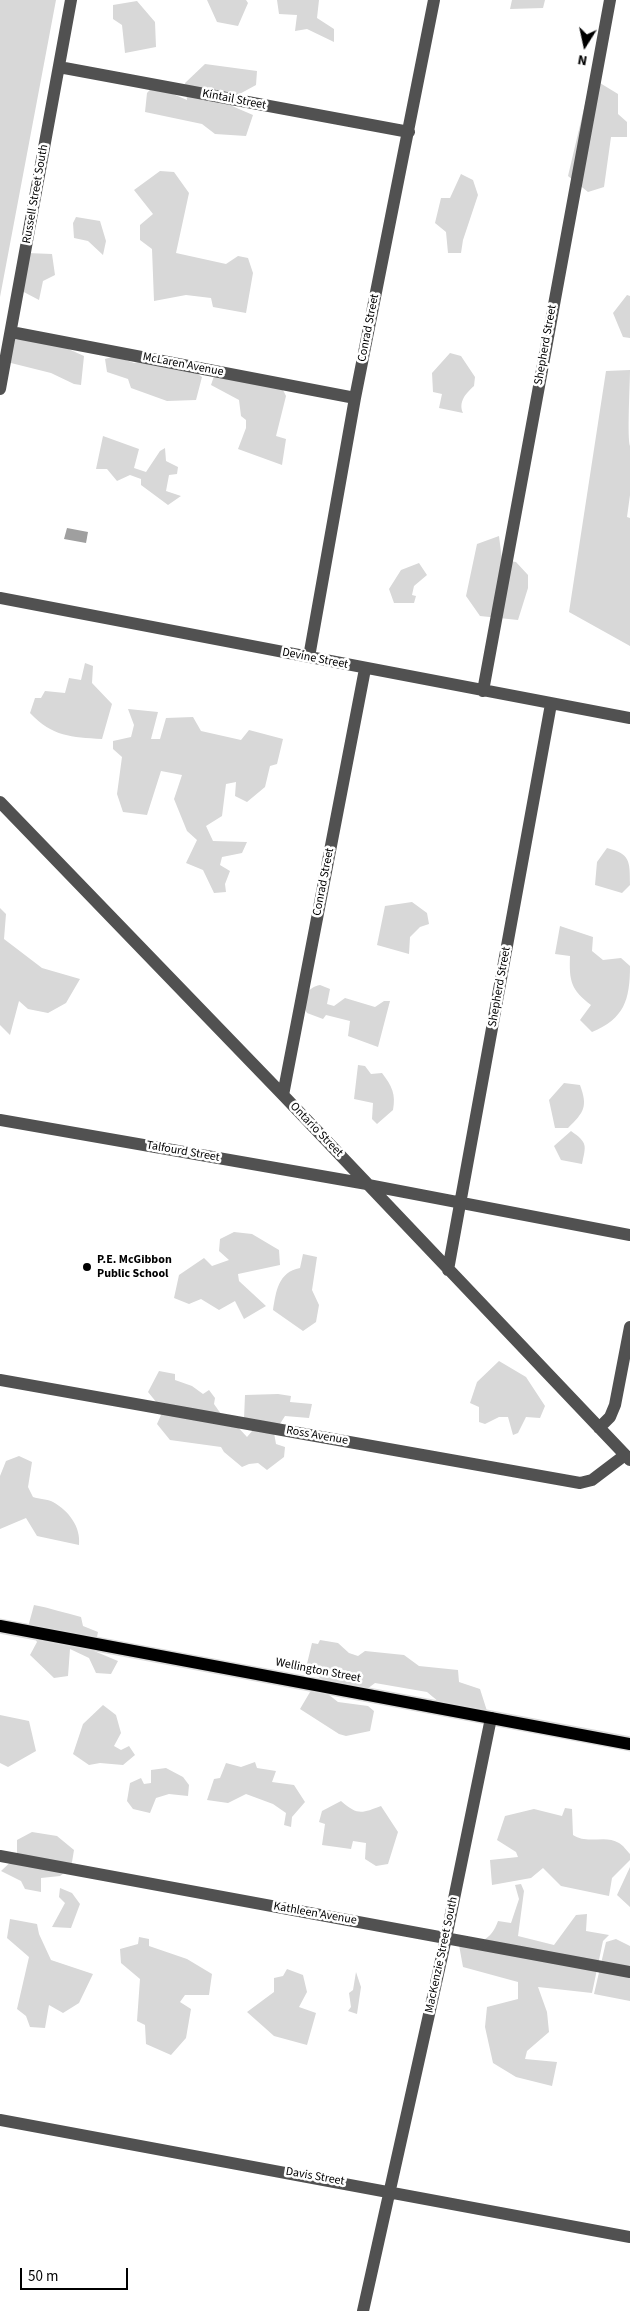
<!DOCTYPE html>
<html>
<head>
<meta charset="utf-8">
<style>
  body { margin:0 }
  #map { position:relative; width:630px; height:2311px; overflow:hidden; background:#fff; font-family:"Source Sans 3",sans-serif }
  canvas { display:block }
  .north { position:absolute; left:560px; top:20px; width:50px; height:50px; -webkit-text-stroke:4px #fff; paint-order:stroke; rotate:190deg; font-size:14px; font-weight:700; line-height:20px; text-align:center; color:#000 }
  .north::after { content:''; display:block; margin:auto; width:18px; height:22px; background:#000; clip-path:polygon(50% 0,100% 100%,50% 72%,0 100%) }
  .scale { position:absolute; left:20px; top:2268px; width:108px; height:22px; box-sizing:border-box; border:2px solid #000; border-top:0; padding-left:6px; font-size:15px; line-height:18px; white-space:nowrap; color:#000; -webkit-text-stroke:4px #fff; paint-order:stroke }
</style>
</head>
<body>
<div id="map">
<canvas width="630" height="2311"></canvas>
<div class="north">N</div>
<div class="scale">50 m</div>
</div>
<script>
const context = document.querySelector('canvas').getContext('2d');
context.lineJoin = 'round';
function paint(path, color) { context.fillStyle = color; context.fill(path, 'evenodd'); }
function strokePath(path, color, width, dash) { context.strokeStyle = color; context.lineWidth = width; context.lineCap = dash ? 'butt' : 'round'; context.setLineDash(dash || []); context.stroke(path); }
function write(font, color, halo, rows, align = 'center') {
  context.font = font + ' "Source Sans 3",sans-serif'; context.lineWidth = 5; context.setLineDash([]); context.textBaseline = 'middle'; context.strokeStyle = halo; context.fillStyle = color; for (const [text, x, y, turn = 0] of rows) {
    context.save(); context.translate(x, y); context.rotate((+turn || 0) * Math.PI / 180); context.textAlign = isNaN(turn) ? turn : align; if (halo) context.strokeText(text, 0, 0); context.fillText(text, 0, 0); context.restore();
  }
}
paint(new Path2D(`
  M0,0H56L0,297Z
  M207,0H246L248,3L238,26L217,22Z
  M277,0H319L317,18L334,29V42L307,29L295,31L297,15L279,14Z
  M512,0H545L543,8L510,9Z
  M137,1L155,22L156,47L125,53L122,25L113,19V5Z
  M205,64L257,71L256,85L234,97L232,106L253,115L246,136L215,134L202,124L145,112L147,93L158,81L173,94L187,100L185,83Z
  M600,83L618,94V114L627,122V137H611L604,187L588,192L568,176L589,87Z
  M160,171L174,172L189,193L176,253L226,264L238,256L248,258L253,273L246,313L213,307L211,298L186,295L154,301L152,249L140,240V225L153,214L134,190Z
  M461,174L473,180L478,195L463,240L461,253H448L446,232L435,223L441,198H450Z
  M76,217L100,221L106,241L103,255L88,241L74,238L73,223Z
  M27,253L52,254L55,275L43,281L39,300L20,290Z
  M627,295L630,296V338L623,337L613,313Z
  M50,335L64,347L84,356L81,385L74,384L51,373L7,362L13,340Z
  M450,353L461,356L475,377L474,386C466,393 458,402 463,413L439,408L442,394L433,392L432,373Z
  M115,356L134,363L146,361L195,372L202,377L196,400L167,401L131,388L128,379L107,372L105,359Z
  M630,370C630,383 627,439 630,446V495L627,517L630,518V646L569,612L606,371Z
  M215,373L282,388L286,396L276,436L286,439L282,465L238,449L246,428V420L241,416L239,400L211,385Z
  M103,436L139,449L134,468L146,472L160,451L165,448L166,461L178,467L177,474L169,475L166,491L181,496L168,505L141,485V479L130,475L117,481L107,469H96Z
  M499,536L502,560L516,562L528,575V588L518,620L480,616L466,596L477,544Z
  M419,563L427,575L414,586L412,595L416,596L414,603H394L389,589L401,570Z
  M85,663L93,666L92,683L112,704L102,739C71,737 53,737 30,713L35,698H41L45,691L65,693L69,678L81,680Z
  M128,709L158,712L151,739H160L166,718L193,717L201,731L241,740L249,730L283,739L277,764L270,766L265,787L247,802L235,796L236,782L226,784L222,816L206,826L213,841L247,842L242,853L222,857L220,865L230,871L225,884L226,892L214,893L203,870L186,863L197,840L187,831L174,799L182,775L161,771L147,815L123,812L117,794L122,757L113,749V741L131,737L134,725Z
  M607,848C630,854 630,860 630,885L622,893L595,885L597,862Z
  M412,902L427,913L429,924L420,927L410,937L409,954L377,945L385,906Z
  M0,908L6,914L4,939L42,968L80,979L66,1003L48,1013L28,1009L19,1001L10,1035L0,1025Z
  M560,926L593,937L592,951L603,960L621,958L630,966C630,1000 624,1019 592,1032L580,1020L591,1005C571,990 569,981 570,956L555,954Z
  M320,985L330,989L327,1004L334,1006L345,998L375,1007L384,1001H390L378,1047L348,1036L350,1021L326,1015L323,1019L307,1013L303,1006C306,995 307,988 320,985Z
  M358,1065L365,1066L371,1074L382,1073C392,1086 396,1094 393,1110L377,1124L372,1119L373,1103L354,1099Z
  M564,1083L580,1085C588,1107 584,1112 568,1128H555L549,1100Z
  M571,1131C588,1143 586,1145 582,1164L561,1160L554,1146Z
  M234,1232L252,1234L279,1250L280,1265L238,1274L239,1281L266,1306L244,1319L235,1301L219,1310L201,1299L189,1304L174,1298L179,1275L204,1258L212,1266L229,1260L219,1251L220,1239Z
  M303,1254L317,1257L312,1290L319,1305L316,1322L303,1331L273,1310C276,1292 278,1272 300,1268Z
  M499,1361L526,1377L545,1406L540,1418L526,1417L518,1433L513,1435L508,1417H499L485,1424L479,1422V1407L470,1403L477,1382Z
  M159,1371L175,1374V1380L192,1386L203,1394L209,1390L215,1398L214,1404L221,1414L157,1403L148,1392Z
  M278,1394L291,1396L290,1402L312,1404L309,1418L285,1416L278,1427L244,1419L245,1395Z
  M159,1406L236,1425L247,1437L258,1424L273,1427L276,1444L285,1447L284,1457L267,1470L258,1463L249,1464L242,1467L224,1452L221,1447L170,1440L157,1424L161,1415Z
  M19,1456L32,1462L28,1487L33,1497C39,1499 48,1499 53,1502C69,1511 81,1527 79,1545L37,1536L26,1518L0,1529V1476L6,1461Z
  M34,1605C50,1608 65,1613 81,1617L83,1626L98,1632L94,1651L118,1661L111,1674L96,1673L89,1658L70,1649L68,1676L54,1678L30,1655L37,1642L28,1627Z
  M320,1640L338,1643L349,1653L358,1656L365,1651L404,1655L419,1666L458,1670L459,1682L480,1689L487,1711H480L439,1702L427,1692L375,1683L367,1689L323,1680L306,1668L312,1643L318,1644Z
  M324,1691L338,1702L368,1706L374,1711L370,1731L346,1736L339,1734L300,1709L310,1692Z
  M103,1705L116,1715L121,1733L114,1746L121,1750L129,1746L135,1755L123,1765L100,1763L89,1765L73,1754L83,1724Z
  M0,1715L29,1721L36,1751L8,1767L0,1763Z
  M255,1762L257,1768L276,1771L272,1782L294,1785L305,1802L292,1817L291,1827L284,1825L286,1813L273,1804L246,1794L228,1803L207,1800L214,1779L220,1778L226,1763L241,1767Z
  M166,1768L183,1777L189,1785L188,1796L169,1794L156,1798L150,1813L133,1809L127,1801L130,1783L141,1778L144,1784L151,1783V1770Z
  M341,1801C358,1816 362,1813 381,1806L398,1832L388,1864L376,1866L365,1859L366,1843L353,1841L351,1849L322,1845L325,1824L319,1822L322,1811Z
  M565,1808L572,1809L573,1835C588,1845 605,1834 619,1843C623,1845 627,1851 630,1854V1860L612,1878L609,1896L561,1886L543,1868L531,1878L492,1885L490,1860L518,1857L516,1852L497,1840L505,1816L534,1809L562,1816Z
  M32,1832L57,1836L74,1850L71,1868L60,1876L41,1878V1892L25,1889L21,1881L1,1871L17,1856V1840Z
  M630,1867V1907L617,1895Z
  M521,1884L524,1891L518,1936L554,1945L576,1915L587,1914L586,1931L609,1935L603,1941L592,1993L538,1987L547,2012L549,2032L527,2051L525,2059L557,2062L552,2086L516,2077L493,2063L485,2027L487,2007L518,1999V1982L463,1967L459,1945C479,1944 491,1941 498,1921L511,1923L519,1899L515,1885Z
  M60,1888L72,1893L80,1904L71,1928L52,1927L65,1903L59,1897Z
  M10,1919L37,1924L39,1934L51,1960L93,1974L79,2003L63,2013L49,2005L45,2028L30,2027L26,2016L17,2009L29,1957L7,1938Z
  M139,1937L149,1939V1946L187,1959L212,1974L209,1995H185L180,2002L191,2009L186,2038L171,2055L146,2044L145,2025L137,2021L140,1979L121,1963L120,1949L138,1944Z
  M616,1939L630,1946V2001L594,1994L606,1942Z
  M287,1969L303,1975L307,1992L299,2007L316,2013L307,2045L274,2036L247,2012L274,1992V1978L283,1976Z
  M356,1972L361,1987L357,2014L348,2011L351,2007L349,1993L353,1990Z`), '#d8d8d8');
paint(new Path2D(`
  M67,528L88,532L86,543L64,539Z`), '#9f9f9f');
const major = new Path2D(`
  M0,1626L630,1744`);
strokePath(major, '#dbdbdb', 15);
strokePath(new Path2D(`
  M59,67L409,132
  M11,332L355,398
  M0,389L71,0
  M0,598L630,718
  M309,657L355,398L434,0
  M483,691L610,0
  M0,802L283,1095L630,1460
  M283,1095L365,669
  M0,1120L367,1184
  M368,1185L630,1235
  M448,1270L551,704
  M0,1380L580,1483L592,1480L625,1455
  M599,1428L610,1417L615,1405L630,1327
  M0,1856L630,1972
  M0,2120L630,2237
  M363,2311L446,1938L491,1718`), '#515151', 12);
strokePath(major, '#000', 12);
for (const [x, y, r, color] of [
  [87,1267,5,"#000"]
]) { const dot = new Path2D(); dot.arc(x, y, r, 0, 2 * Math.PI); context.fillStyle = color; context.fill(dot); strokePath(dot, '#fff', 2); }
write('12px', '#000', '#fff', [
  ["Kintail Street",234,100,11],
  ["Russell Street South",36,194,-80],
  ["Conrad Street",369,328,-79],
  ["Shepherd Street",546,345,-80],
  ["McLaren Avenue",183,365,11],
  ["Devine Street",315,659,11],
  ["Conrad Street",324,882,-79],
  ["Shepherd Street",500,987,-80],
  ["Ontario Street",316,1130,46],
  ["Talfourd Street",183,1152,10],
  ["Ross Avenue",317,1436,10],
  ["Wellington Street",318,1671,11],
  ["Kathleen Avenue",315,1914,10],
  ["MacKenzie Street South",442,1955,-78],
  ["Davis Street",315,2177,10]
]);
write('bold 12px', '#000', '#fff', [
  ["P.E. McGibbon",97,1260],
  ["Public School",97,1274]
], 'left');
</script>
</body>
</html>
